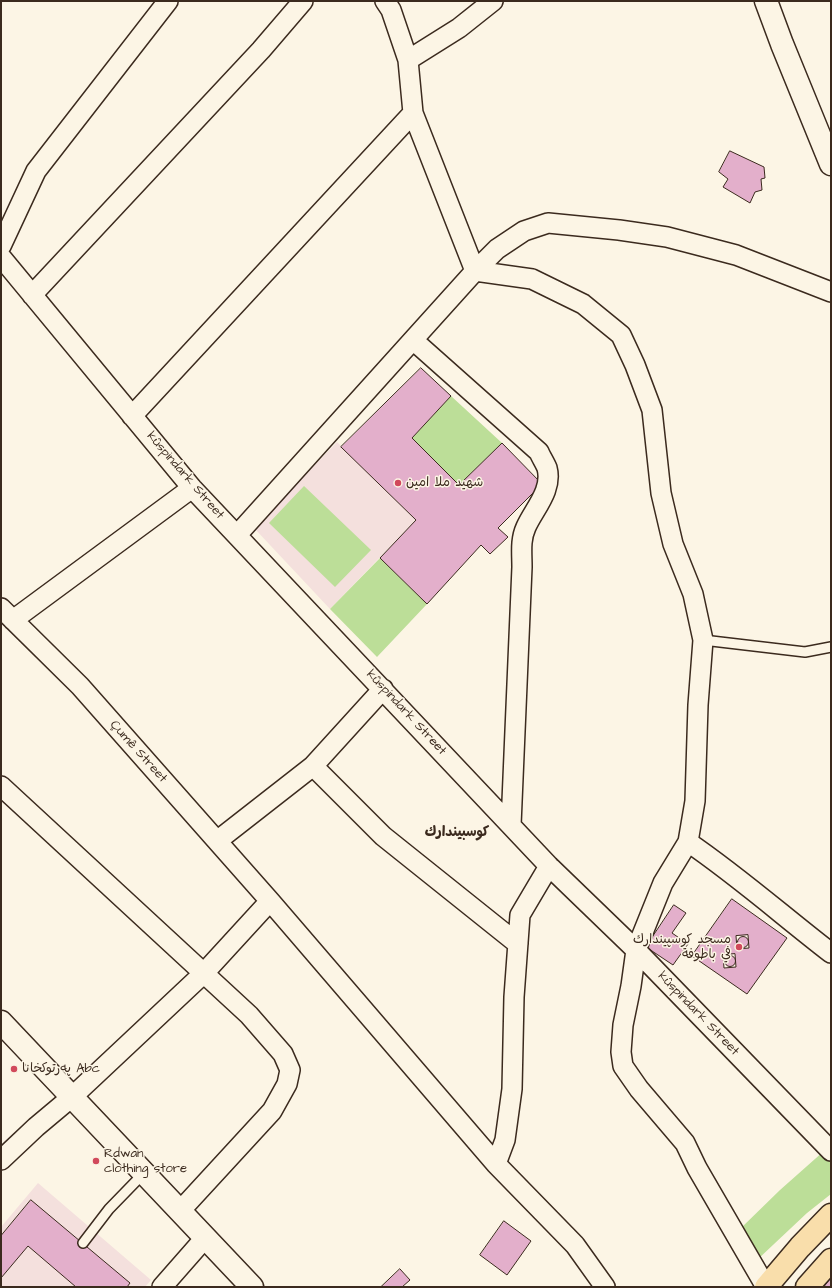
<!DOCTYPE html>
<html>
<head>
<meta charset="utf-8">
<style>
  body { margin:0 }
  #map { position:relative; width:832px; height:1288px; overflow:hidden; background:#fcf5e5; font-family:"Architects Daughter",sans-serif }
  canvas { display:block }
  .frame { position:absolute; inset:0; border:2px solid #3b2a1e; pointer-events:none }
</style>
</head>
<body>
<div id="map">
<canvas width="832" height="1288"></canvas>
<div class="frame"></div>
</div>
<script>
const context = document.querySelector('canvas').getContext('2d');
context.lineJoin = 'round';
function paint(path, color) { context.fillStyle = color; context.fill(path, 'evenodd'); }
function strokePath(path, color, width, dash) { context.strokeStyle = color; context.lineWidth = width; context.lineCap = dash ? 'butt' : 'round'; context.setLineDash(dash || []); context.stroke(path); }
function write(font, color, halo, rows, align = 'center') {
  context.font = font + ' "Architects Daughter","Playpen Sans Arabic",sans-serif'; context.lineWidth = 3; context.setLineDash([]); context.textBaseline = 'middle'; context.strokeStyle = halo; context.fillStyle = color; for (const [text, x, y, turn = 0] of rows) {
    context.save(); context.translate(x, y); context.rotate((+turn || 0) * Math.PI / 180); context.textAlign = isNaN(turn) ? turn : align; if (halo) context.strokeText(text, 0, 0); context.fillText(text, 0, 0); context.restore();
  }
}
paint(new Path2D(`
  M337,442L416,520L330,609L254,528Z
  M38,1183L151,1280L145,1287H1V1227Z`), '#f4e0dd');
paint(new Path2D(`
  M451,396L502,443L459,485L412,438Z
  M304,486L371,550L335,587L269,523Z
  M380,558L427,604L377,657L330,609Z
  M824,1151L831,1159V1194L807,1213L757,1260L740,1229L780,1190Z`), '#bcde98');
const building = new Path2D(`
  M730,151L764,167L765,178L761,179L762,190L755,192L750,203L723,187L728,179L719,172Z
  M421,368L451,396L412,438L459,485L502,443L542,484L498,528L508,537L490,554L481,545L427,604L380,558L416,520L341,447Z
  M732,899L787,938L747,994L692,956Z
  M674,905L686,913L672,933L688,944L673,965L646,947Z
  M748,935L749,948L737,949L736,936Z
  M737.5 942a5.5 5.5 0 1 1 11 0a5.5 5.5 0 1 1-11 0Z
  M735,954L736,967L724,968L723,955Z
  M724.5 961a5.5 5.5 0 1 1 11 0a5.5 5.5 0 1 1-11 0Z
  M31,1200L130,1283L127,1287H76L28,1246L1,1278V1236Z
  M504,1221L531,1241L507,1275L480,1255Z
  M400,1269L410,1280L402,1287H381Z
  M831,1278V1287H824Z`);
paint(building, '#e3afcb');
strokePath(building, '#3b2a1e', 1);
const lane = new Path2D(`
  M703,640L805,652L831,647
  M83,1243L109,1209L144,1173`);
const street = new Path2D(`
  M385,1L391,10L408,60L413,113L475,271L532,279L583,304L621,335L635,365L652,410L661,493L673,544L693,594L703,640L698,705L695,801L688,842L663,883L636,950L631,986L623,1025L621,1052L623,1066L639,1089L685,1143L697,1168L766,1287
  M408,60L459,28L493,1
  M1,246L36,171L168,1
  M1,257L192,488L549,866L636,950L831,1151
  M32,295L261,50L303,1
  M413,340L539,452C541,457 545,463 547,468C553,490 534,509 526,527C520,540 522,553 522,567L511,825
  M132,416L413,113
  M237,535L475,271L497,249L524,231L548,223L619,230L667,237L736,255L831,292
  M1,608L80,686L270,901L496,1164L575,1245L605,1287
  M13,620L192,488
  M313,766L383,836L518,944
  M1,786L249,1015L283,1054L290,1070L287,1084L272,1111L180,1211
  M217,841L313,766L383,689
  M688,842C738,876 783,916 831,953
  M1,1160L36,1127L73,1096L204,973L270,901
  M496,1164L505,1140L512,1089L514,997L520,915L549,866
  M162,1287L205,1238`);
const secondary = new Path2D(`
  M766,1L782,44L831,164
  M1,1022L252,1287`);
const highway = new Path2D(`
  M766,1287L800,1247L831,1215
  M807,1287L831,1260`);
strokePath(lane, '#3b2a1e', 12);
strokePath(street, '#3b2a1e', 22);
strokePath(secondary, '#3b2a1e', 25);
strokePath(highway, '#3b2a1e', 25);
strokePath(lane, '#fcf5e5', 9);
strokePath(street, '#fcf5e5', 19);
strokePath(secondary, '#fcf5e5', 22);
strokePath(highway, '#f9deab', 22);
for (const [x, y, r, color] of [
  [398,483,4,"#d1495b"],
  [739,947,4,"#d1495b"],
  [14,1069,4,"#d1495b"],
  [96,1161,4,"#d1495b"]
]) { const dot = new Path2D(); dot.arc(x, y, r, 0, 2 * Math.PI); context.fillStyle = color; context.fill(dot); strokePath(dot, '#fcf5e5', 1.5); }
write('13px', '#3b2a1e', '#fcf5e5', [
  ["kûspindark Street",185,476,49],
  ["kûspindark Street",406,713,47],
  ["Çumê Street",138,752,48],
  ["kûspindark Street",698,1014,46]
]);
write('13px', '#3b2a1e', '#fcf5e5', [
  ["شهيد ملا امين",406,483],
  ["مسجد كوسپيندارك",731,940,"right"],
  ["في باطوفة",731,955,"right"],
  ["په‌رتوكخانا Abc",22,1069],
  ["Rdwan",104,1154],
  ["clothing store",104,1169]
], 'left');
write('bold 14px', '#3b2a1e', '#fcf5e5', [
  ["كوسبيندارك",457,833]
]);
</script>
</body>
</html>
